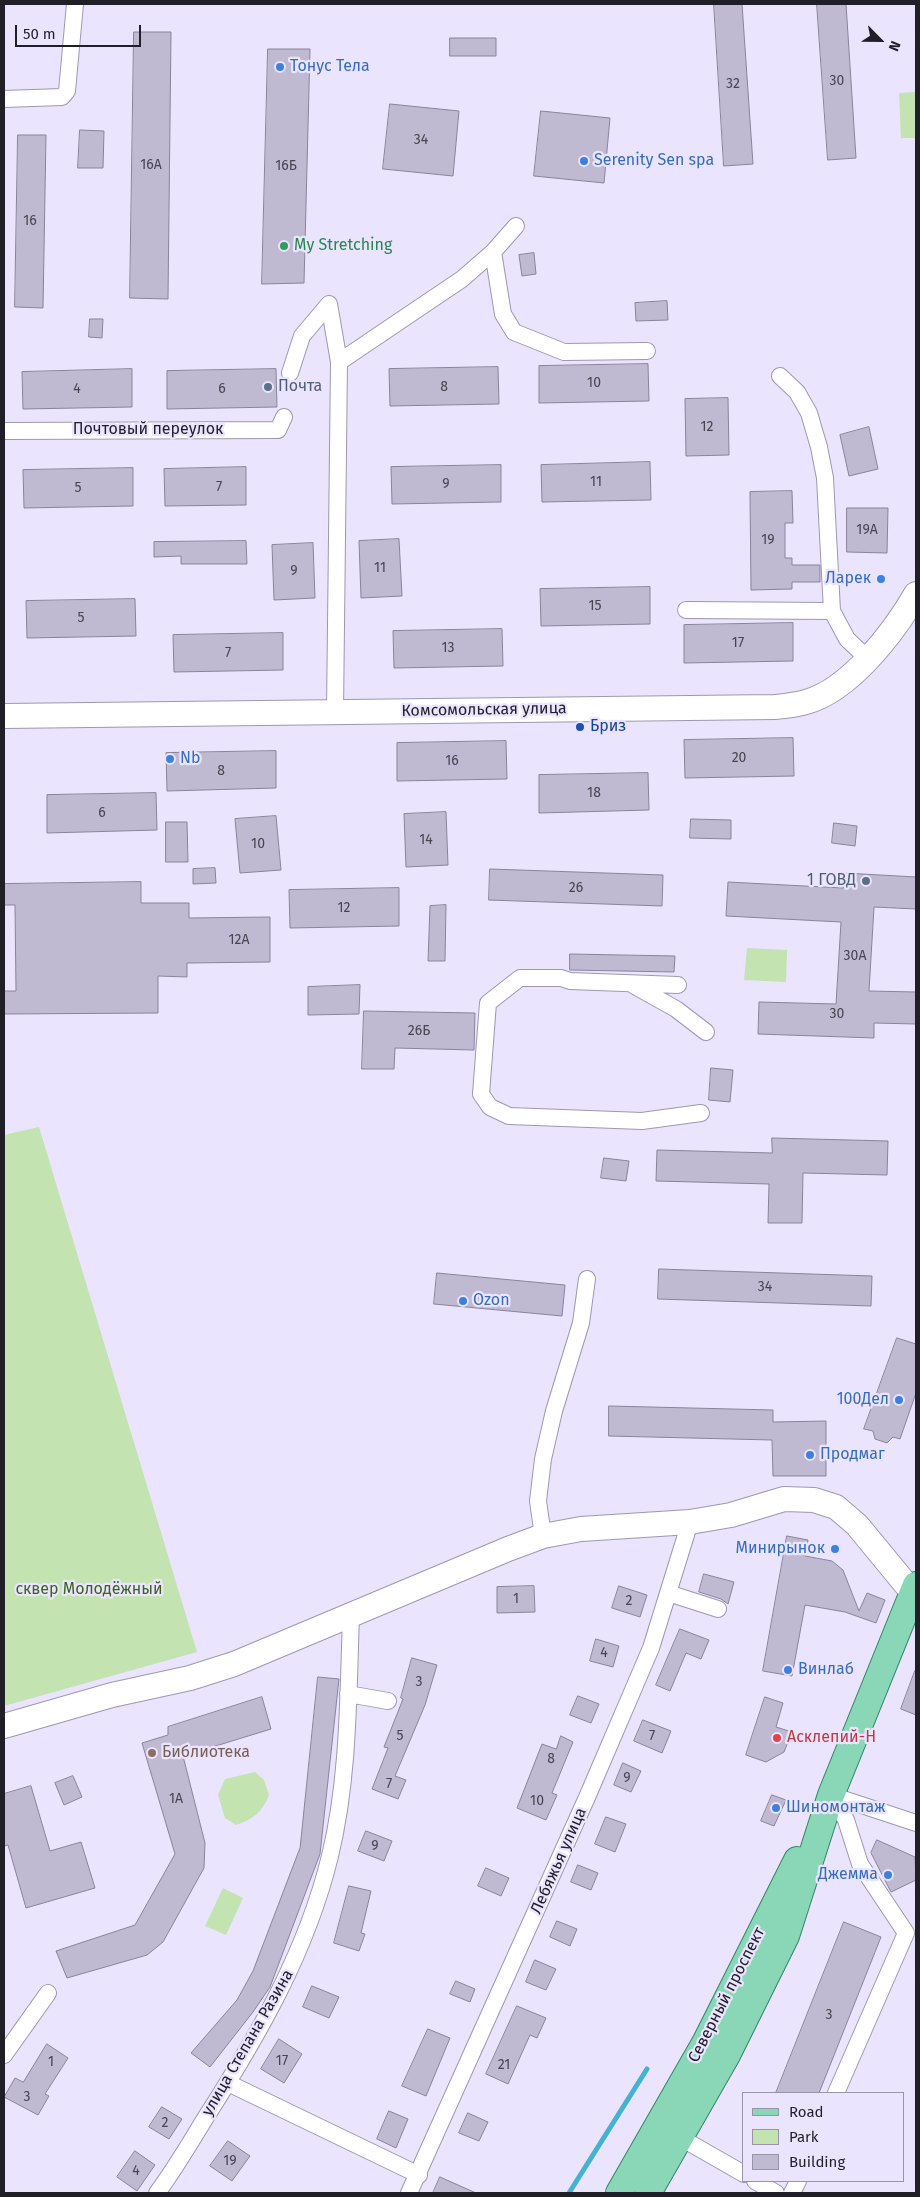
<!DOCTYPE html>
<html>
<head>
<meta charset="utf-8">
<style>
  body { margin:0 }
  #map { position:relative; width:920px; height:2197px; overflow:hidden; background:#eae4fe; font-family:"Fira Sans",sans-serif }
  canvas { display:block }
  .frame { position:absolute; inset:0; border:5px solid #201e27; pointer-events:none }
  .legend { position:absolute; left:742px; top:2092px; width:162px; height:90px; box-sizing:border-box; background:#eae4fe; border:1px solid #9995a8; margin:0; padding:6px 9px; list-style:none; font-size:15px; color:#201e27 }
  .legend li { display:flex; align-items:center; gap:10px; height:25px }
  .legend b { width:25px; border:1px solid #9995a8 }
  .north { position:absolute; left:855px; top:15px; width:50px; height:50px; -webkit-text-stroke:4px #eae4fe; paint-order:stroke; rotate:113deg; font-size:14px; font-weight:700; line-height:20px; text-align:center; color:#201e27 }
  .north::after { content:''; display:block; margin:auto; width:18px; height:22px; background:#201e27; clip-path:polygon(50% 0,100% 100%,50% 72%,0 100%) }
  .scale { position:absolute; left:15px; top:25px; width:126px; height:22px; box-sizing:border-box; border:2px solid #201e27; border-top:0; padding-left:6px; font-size:15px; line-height:18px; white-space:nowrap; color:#201e27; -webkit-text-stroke:4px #eae4fe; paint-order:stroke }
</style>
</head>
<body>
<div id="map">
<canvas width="920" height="2197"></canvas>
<div class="frame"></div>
<ul class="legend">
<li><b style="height:6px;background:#89d7b6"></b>Road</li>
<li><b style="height:14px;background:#c3e3b1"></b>Park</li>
<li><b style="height:14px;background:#bfb9d2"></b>Building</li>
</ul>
<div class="north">N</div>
<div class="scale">50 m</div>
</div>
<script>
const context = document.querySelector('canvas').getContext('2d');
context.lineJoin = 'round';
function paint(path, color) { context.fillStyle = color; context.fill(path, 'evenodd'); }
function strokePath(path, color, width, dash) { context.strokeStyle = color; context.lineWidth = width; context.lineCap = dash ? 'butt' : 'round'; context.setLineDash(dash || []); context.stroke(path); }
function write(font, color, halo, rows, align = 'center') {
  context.font = font + ' "Fira Sans",sans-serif'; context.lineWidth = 4.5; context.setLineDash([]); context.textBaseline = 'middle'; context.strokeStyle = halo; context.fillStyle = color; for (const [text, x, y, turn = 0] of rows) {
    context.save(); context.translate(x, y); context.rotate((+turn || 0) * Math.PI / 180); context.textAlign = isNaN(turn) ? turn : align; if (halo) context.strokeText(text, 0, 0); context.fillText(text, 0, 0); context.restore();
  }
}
paint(new Path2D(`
  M916,92V138H901L899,93Z
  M747,948L787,950L786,982L744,980Z
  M39,1127L197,1652L4,1706V1135Z
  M255,1772L264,1780L269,1795C262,1812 254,1819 236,1825L225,1818L218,1795L225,1779Z
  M223,1888L243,1898L226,1935L205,1926Z`), '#c3e3b1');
strokePath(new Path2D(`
  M569,2193L647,2069`), '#45b2d1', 5);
const building = new Path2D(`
  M714,4H742L753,164L724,166Z
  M817,4H846L856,158L828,160Z
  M134,32H171L168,299L130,298Z
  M450,38H496V56H450Z
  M268,49H310L304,283L262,284Z
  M390,104L459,111L453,176L383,169Z
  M541,111L610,118L604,183L534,176Z
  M80,130L104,131L103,168H78Z
  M18,135H46L43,308L15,307Z
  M534,253L536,274L522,276L519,255Z
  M667,301L668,320L636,321L635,303Z
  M90,319H103L102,338L89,337Z
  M648,364L649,401L539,403V366Z
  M498,367L499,404L390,406L389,369Z
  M132,369V407L23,409L22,372Z
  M276,369L277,407L167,409V371Z
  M728,398L729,455L686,456L685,399Z
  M869,427L878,469L849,476L840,435Z
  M650,462L651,500L542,502L541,465Z
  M501,465V502L392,504L391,467Z
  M246,467V505L165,506L164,469Z
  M133,468V506L24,508L23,470Z
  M792,491L793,523H785V558H792V565H820V582H792V589L751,590L750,492Z
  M847,508H888L887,553L847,552Z
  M399,539L402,596L361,598L359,541Z
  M246,541L247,564H181V556L154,557V542Z
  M313,543L315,598L274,600L272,545Z
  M650,587V624L541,626L540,589Z
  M135,599L136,636L27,638L26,601Z
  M793,623V661L684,663V625Z
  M502,629L503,666L394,668L393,631Z
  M283,633V670L174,672L173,635Z
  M793,738L794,776L685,778L684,740Z
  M506,741L507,779L397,781V743Z
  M276,751V788L167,791L166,753Z
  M648,773L649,810L539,813V775Z
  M156,793L157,830L47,833V795Z
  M446,812L448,865L406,867L404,814Z
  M276,816L281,870L240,873L235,819Z
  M691,819L731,820V839L690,838Z
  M166,822H187L188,862H166Z
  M834,823L857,826L855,846L832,843Z
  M215,868L216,883L193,884V869Z
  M490,869L663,875L662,906L489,900Z
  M844,873L916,877V909L874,907L869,991L916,992V1024L874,1023V1038L758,1034L759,1002L836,1004L841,922L726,916L728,882L843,888Z
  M141,882V903H189V918L270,917V962L187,963V977L158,976V1013L4,1014V991H16L15,905H4V884Z
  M399,888V926L290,928L289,890Z
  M446,905L445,961H428L430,906Z
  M570,954L675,956L674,972L570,970Z
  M360,985L359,1014L308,1015V987Z
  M364,1011L475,1013L474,1050L395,1048L394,1069H362Z
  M711,1068L733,1070L730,1102L709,1100Z
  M772,1138L888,1141L887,1175L803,1173L802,1223H768L769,1184L656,1181L657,1150L772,1153Z
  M604,1158L629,1161L626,1181L601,1178Z
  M659,1269L872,1276L871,1306L658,1299Z
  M437,1273L565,1285L562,1316L434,1304Z
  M897,1338L916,1344V1393L900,1439L893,1437L887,1443L875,1439L873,1431L864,1429Z
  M609,1406L773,1410V1422L826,1421V1476H773L772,1440L609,1436Z
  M787,1536L808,1540L805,1556L832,1561L843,1570L859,1611L867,1593L885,1600L876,1623L845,1612L805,1605L792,1676L763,1671Z
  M704,1574L734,1582L728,1604L721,1599L699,1592Z
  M534,1586L535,1612L497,1613V1587Z
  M619,1586L647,1595L640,1617L612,1608Z
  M680,1629L709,1640L701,1659L686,1653L670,1691L656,1685Z
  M596,1639L619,1646L613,1667L590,1661Z
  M412,1658L437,1665L425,1705L395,1776L406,1780L398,1799L372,1789L388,1748L384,1747L403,1699L401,1698Z
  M915,1671L916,1672V1715L901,1709Z
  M318,1677L339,1679L320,1854L270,1987L253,2012L210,2067L191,2053L237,2000L253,1971L300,1848Z
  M578,1696L599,1704L591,1723L570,1715Z
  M262,1697L271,1729L183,1756L205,1843L204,1868L163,1942L147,1955L67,1978L56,1951L135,1925L175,1854L142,1743L168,1735V1727Z
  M765,1697L783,1703L776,1727L792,1732L784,1752L766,1762L746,1755Z
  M643,1720L671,1731L662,1753L634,1741Z
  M561,1736L573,1742L552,1793L557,1795L546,1820L517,1808L542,1744L556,1749Z
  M623,1763L641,1771L631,1792L614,1785Z
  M73,1776L82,1797L64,1805L55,1783Z
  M31,1786L50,1851L81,1842L95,1888L26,1908L8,1845L4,1846V1794Z
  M772,1795L786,1800L774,1826L761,1821Z
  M606,1817L626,1824L615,1852L595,1844Z
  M366,1831L392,1841L384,1861L358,1851Z
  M877,1840L915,1857L916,1880L891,1892L871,1853Z
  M578,1865L598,1873L591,1890L571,1882Z
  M486,1868L509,1878L501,1896L478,1886Z
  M349,1886L371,1891L361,1933L365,1934L359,1951L334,1943Z
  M557,1921L577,1929L570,1946L550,1937Z
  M844,1922L881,1937L819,2093H776Z
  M535,1960L556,1969L546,1990L526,1982Z
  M456,1981L475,1989L470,2002L450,1994Z
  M312,1986L339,1997L329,2018L303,2007Z
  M517,2006L546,2018L537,2038L530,2035L508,2084L486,2074Z
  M428,2029L450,2038L426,2096L402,2086Z
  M279,2039L302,2054L284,2083L261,2069Z
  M47,2044L68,2058L45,2094L49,2096L38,2115L4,2097L15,2078L23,2082Z
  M162,2107L182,2119L169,2139L149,2127Z
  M389,2111L408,2119L396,2148L377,2139Z
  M468,2113L488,2122L479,2141L459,2133Z
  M228,2141L250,2156L232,2181L210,2166Z
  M135,2151L155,2165L137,2191L117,2177Z
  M440,2177L476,2193H433Z`);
paint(building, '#bfb9d2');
strokePath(building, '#89839b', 1);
const street = new Path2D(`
  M4,99L62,97L67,91L75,4
  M493,252L503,314L514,332L564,352L647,351
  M339,362L462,279L493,252L516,226
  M290,373L302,336L329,304L339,362L335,712
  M780,376L797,392L809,413L819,447L825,478L832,611L847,639L868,659
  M4,431L278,430L284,417
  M686,610L832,611
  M633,985L676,1009L706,1032
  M678,985L570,981L561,978H520L488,1003L481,1094L490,1107L509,1116L642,1121L701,1113
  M543,1536L538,1501L543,1459L554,1411L581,1323L587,1279
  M668,1593L718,1609
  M348,1694L388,1701
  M831,1795L846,1820L860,1864L906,1933L836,2093
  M831,1795L916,1823
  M4,2055L48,1993
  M228,2083L419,2175
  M681,2138L744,2174
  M755,2181L776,2193
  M157,2193C175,2169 190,2143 206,2117C258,2036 307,1951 330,1856C349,1778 348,1696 351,1616
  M409,2193L588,1795L651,1648L690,1522
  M792,2193L798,2181`);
const secondary = new Path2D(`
  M4,716L775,707C785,706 796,705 806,702C850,690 894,632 916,594
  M4,1726L112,1695L190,1678L234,1664L508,1549L543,1536L581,1529L690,1522L731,1515L784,1499L814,1500L836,1507L857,1525L913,1593`);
const primary = new Path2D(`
  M619,2193L705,2043L797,1860
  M648,2193L727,2055L786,1936L831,1795L916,1585`);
strokePath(street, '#9d98b0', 18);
strokePath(secondary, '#9d98b0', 26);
strokePath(primary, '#328564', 28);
strokePath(street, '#fff', 16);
strokePath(secondary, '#fff', 24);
strokePath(primary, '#89d7b6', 26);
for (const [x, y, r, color] of [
  [280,67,5,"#3f7fe0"],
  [584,161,5,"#3f7fe0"],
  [284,246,5,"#2e9e5b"],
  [268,387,5,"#5c6f8a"],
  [881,579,5,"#3f7fe0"],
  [580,727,5,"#1a4fb4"],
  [170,759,5,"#3f7fe0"],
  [866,881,5,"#5c6f8a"],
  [463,1301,5,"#3f7fe0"],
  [899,1400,5,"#3f7fe0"],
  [810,1455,5,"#3f7fe0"],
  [835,1549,5,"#3f7fe0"],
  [788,1670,5,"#3f7fe0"],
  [777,1738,5,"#e0444e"],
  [152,1753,5,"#8d6e63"],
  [776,1808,5,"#3f7fe0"],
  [888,1875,5,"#3f7fe0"]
]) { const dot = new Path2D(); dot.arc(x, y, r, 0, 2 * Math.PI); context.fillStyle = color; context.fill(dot); strokePath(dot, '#eae4fe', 2); }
write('14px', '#484552', null, [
  ["30",837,81],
  ["32",733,84],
  ["34",421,140],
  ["16А",151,165],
  ["16Б",286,166],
  ["16",30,221],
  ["10",594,383],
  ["8",444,387],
  ["4",77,389],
  ["6",222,389],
  ["12",707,427],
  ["11",596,482],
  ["9",446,484],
  ["7",219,487],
  ["5",78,488],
  ["19А",867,530],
  ["19",768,540],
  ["11",380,568],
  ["9",294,571],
  ["15",595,606],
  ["5",81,618],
  ["17",738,643],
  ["13",448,648],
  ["7",228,653],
  ["20",739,758],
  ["16",452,761],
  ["8",221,771],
  ["18",594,793],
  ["6",102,813],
  ["14",426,840],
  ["10",258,844],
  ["26",576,888],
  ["12",344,908],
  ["12А",239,940],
  ["30А",855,956],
  ["30",837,1014],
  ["26Б",419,1031],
  ["34",765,1287],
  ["1",516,1599],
  ["2",629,1601],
  ["4",604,1653],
  ["3",419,1682],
  ["5",400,1736],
  ["7",652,1736],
  ["8",551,1759],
  ["9",627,1778],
  ["7",389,1784],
  ["1А",176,1799],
  ["10",537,1801],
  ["9",375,1846],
  ["3",829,2015],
  ["17",282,2061],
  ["1",51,2062],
  ["21",504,2065],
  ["3",27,2097],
  ["2",165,2123],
  ["19",230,2161],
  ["4",136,2171]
]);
write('16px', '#366cbe', '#eae4fe', [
  ["Тонус Тела",290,67],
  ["Serenity Sen spa",594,161],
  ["Ларек",871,579,"right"],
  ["Nb",180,759],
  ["Ozon",473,1301],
  ["100Дел",889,1400,"right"],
  ["Продмаг",820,1455],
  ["Минирынок",825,1549,"right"],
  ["Винлаб",798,1670],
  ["Шиномонтаж",786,1808],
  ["Джемма",878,1875,"right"]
], 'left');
write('16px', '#27864d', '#eae4fe', [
  ["My Stretching",294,246]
], 'left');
write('16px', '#4e5e75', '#eae4fe', [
  ["Почта",278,387],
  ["1 ГОВД",856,881,"right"]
], 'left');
write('16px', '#201e27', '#eae4fe', [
  ["Почтовый переулок",148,430],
  ["Комсомольская улица",484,710,-1],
  ["Лебяжья улица",559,1861,-66],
  ["Северный проспект",727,1995,-63],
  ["улица Степана Разина",248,2043,-60]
]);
write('16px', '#164399', '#eae4fe', [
  ["Бриз",590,727]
], 'left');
write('16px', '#3c631d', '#eae4fe', [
  ["сквер Молодёжный",89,1590]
]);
write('16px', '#be3a42', '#eae4fe', [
  ["Асклепий-Н",787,1738]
], 'left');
write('16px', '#785e54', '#eae4fe', [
  ["Библиотека",162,1753]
], 'left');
</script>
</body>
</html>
